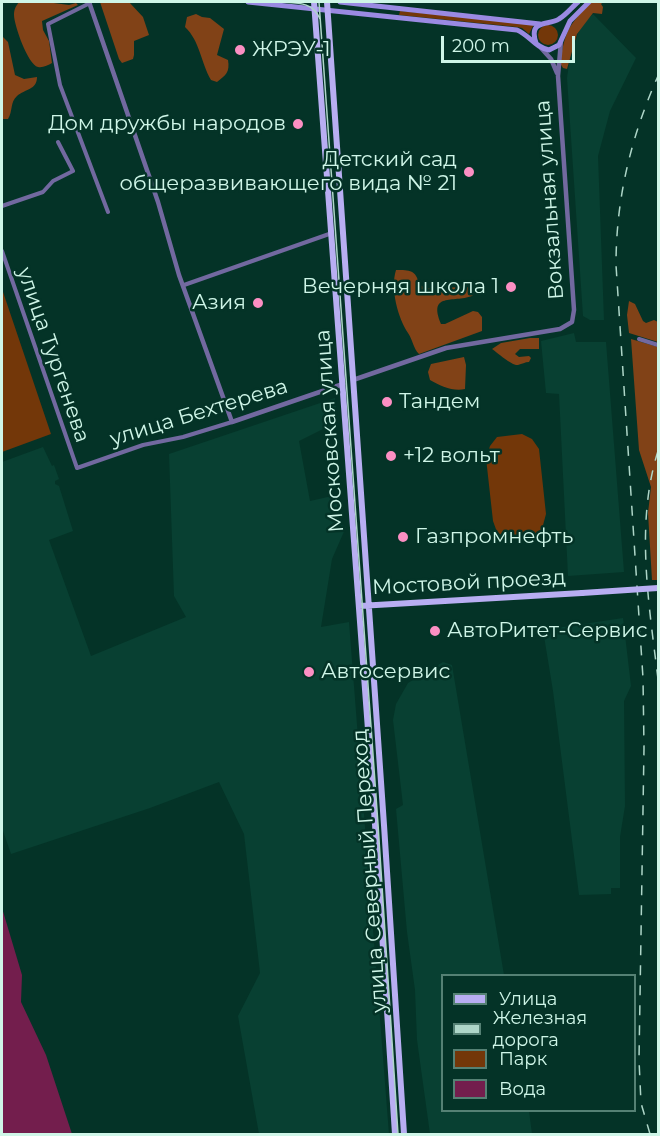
<!DOCTYPE html>
<html>
<head>
<meta charset="utf-8">
<style>
  body { margin:0 }
  #map { position:relative; width:660px; height:1136px; overflow:hidden; background:#043327; font-family:Montserrat,sans-serif }
  canvas { display:block }
  .frame { position:absolute; inset:0; border:3px solid #cff6e8; pointer-events:none }
  .legend { position:absolute; left:441px; top:974px; width:195px; height:138px; box-sizing:border-box; background:#043327; border:2px solid #558174; margin:0; padding:8px 10px; list-style:none; font-size:18px; color:#cff6e8 }
  .legend li { display:flex; align-items:center; gap:12px; height:30px }
  .legend b { width:30px; border:2px solid #558174 }
  .scale { position:absolute; left:441px; top:36px; width:134px; height:27px; box-sizing:border-box; border:3px solid #cff6e8; border-top:0; padding-left:8px; font-size:18px; line-height:21px; white-space:nowrap; color:#cff6e8; -webkit-text-stroke:4px #043327; paint-order:stroke }
</style>
</head>
<body>
<div id="map">
<canvas width="660" height="1136"></canvas>
<div class="frame"></div>
<ul class="legend">
<li><b style="height:8px;background:#b8aef2"></b>Улица</li>
<li><b style="height:8px;background:#aed6c8"></b>Железная дорога</li>
<li><b style="height:16px;background:#733709"></b>Парк</li>
<li><b style="height:16px;background:#731e4d"></b>Вода</li>
</ul>
<div class="scale">200 m</div>
</div>
<script>
const context = document.querySelector('canvas').getContext('2d');
context.lineJoin = 'round';
function paint(path, color) { context.fillStyle = color; context.fill(path, 'evenodd'); }
function strokePath(path, color, width, dash) { context.strokeStyle = color; context.lineWidth = width; context.lineCap = dash ? 'butt' : 'round'; context.setLineDash(dash || []); context.stroke(path); }
function write(font, color, halo, rows, align = 'center') {
  context.font = font + ' Montserrat,sans-serif'; context.lineWidth = 5; context.setLineDash([]); context.textBaseline = 'middle'; context.strokeStyle = halo; context.fillStyle = color; for (const [text, x, y, turn = 0] of rows) {
    context.save(); context.translate(x, y); context.rotate((+turn || 0) * Math.PI / 180); context.textAlign = isNaN(turn) ? turn : align; if (halo) context.strokeText(text, 0, 0); context.fillText(text, 0, 0); context.restore();
  }
}
paint(new Path2D(`
  M593,14L636,58L610,111L598,156L604,320H590L583,316L567,78L569,64L578,33L583,24Z
  M574,333L576,342H606L624,572L568,576L559,394L546,393L541,341Z
  M335,398L337,422L299,441L310,501L341,494L333,519L346,527L332,559L321,627L349,622L389,1134H259L238,1016L260,973L244,834L219,782L150,808L11,854L2,828V462L43,447L52,466L54,465L59,479L55,481V484L59,486L73,531L49,540L91,656L186,617L174,596L169,454Z
  M623,618L631,686L624,701L625,806L620,837V888H611V894L579,895L553,691L543,630Z
  M443,662L452,665L504,975L442,976V1110L529,1111L532,1134H430L417,1040L415,990L407,932L396,809L403,805L393,720L396,704L408,683Z`), '#084032');
paint(new Path2D(`
  M400,11L534,24L529,34L522,28L517,27L399,15Z
  M538 35a10 10 0 1 1 20 0a10 10 0 1 1-20 0Z
  M2,289L51,434L2,452Z
  M522,434L532,439L539,449L546,514L542,529L530,538L507,539L497,532L493,521L486,458L490,446L497,437Z`), '#733709');
paint(new Path2D(`
  M19,2H46L69,5L76,3L78,5L42,21L43,30L49,41L52,63C48,65 43,68 38,67C28,65 14,25 14,15C14,9 16,6 19,2Z
  M100,2H129L143,17L149,35L134,41V55L133,59L122,63L119,59Z
  M592,2H603L601,4L603,7L602,14L593,13L577,34L567,69L563,68L560,63C565,31 569,24 592,2Z
  M196,14L202,17L210,18L224,29L217,55L228,60C230,72 226,75 217,82L211,80C201,63 200,41 185,27L187,17Z
  M2,37H3L8,42L15,75L24,79L37,77C37,90 25,89 17,96C10,102 13,111 8,119H2Z
  M396,270C410,270 416,270 419,284L425,288L473,287L476,291L472,296C453,303 428,292 441,324H445L473,311L478,312L482,317V331L419,354C413,348 413,340 408,333C398,318 390,289 396,270Z
  M629,301L635,304L643,321L646,323L654,320L658,322V342L629,333L627,315Z
  M530,338H539V349H520L515,354L519,357L529,356L531,358L529,362C525,362 522,364 518,365C512,366 498,353 492,349L501,343Z
  M631,339L658,347V580H652L648,513L651,487L639,450Z
  M464,357L466,365L465,389C454,392 440,386 430,380L428,372L431,364Z`), '#814217');
paint(new Path2D(`
  M2,908L22,975L21,1002L46,1055L72,1134H2Z`), '#731e4d');
strokePath(new Path2D(`
  M90,3L48,24L60,85L108,212
  M2,206L43,192L53,181L73,171L58,142
  M2,251L77,468L143,445L183,437L232,422
  M184,285L332,233
  M639,339L658,345`), '#7269a0', 4);
strokePath(new Path2D(`
  M89,2L158,202L179,275L232,422L343,384
  M541,48L551,59L557,73
  M353,380L446,348L560,329L572,322L574,310L558,76L561,41`), '#7269a0', 4.5);
strokePath(new Path2D(`
  M248,2L517,30C529,35 536,48 549,50L559,45L570,21L589,2
  M340,2L540,24
  M536,43C528,19 548,26 559,19C566,15 572,7 578,2`), '#9a8ae2', 5);
strokePath(new Path2D(`
  M314,2L375,824L395,1134
  M327,2L384,825L404,1134
  M359,606L582,593`), '#b8aef2', 6);
strokePath(new Path2D(`
  M282,2C298,3 313,2 320,19
  M319,2L378,824L398,1134`), '#aed6c8', 1.5);
strokePath(new Path2D(`
  M658,451C635,524 649,604 658,679
  M650,1134L641,1103L639,1060L644,748L643,678L616,265C616,198 631,137 658,76`), '#aed6c8', 1.5, [10, 10]);
strokePath(new Path2D(`
  M582,593L658,588`), '#b8aef2', 6);
for (const [x, y, r, color] of [
  [240,50,6,"#fc8fc3"],
  [298,124,6,"#fc8fc3"],
  [469,172,6,"#fc8fc3"],
  [511,287,6,"#fc8fc3"],
  [258,303,6,"#fc8fc3"],
  [387,402,6,"#fc8fc3"],
  [391,456,6,"#fc8fc3"],
  [403,537,6,"#fc8fc3"],
  [435,631,6,"#fc8fc3"],
  [309,672,6,"#fc8fc3"]
]) { const dot = new Path2D(); dot.arc(x, y, r, 0, 2 * Math.PI); context.fillStyle = color; context.fill(dot); strokePath(dot, '#043327', 2); }
write('21px', '#cff6e8', '#043327', [
  ["ЖРЭУ-1",252,50],
  ["Дом дружбы народов",286,124,"right"],
  ["Детский сад",457,160,"right"],
  ["общеразвивающего вида № 21",457,184,"right"],
  ["Вечерняя школа 1",499,287,"right"],
  ["Азия",246,303,"right"],
  ["Тандем",399,402],
  ["+12 вольт",403,456],
  ["Газпромнефть",415,537],
  ["АвтоРитет-Сервис",447,631],
  ["Автосервис",321,672]
], 'left');
write('21px', '#cff6e8', '#043327', [
  ["Вокзальная улица",550,200,-94],
  ["улица Тургенева",53,355,71],
  ["улица Бехтерева",199,413,-17],
  ["Московская улица",330,431,-94],
  ["Мостовой проезд",469,583,-3],
  ["улица Северный Переход",370,871,-94]
]);
</script>
</body>
</html>
